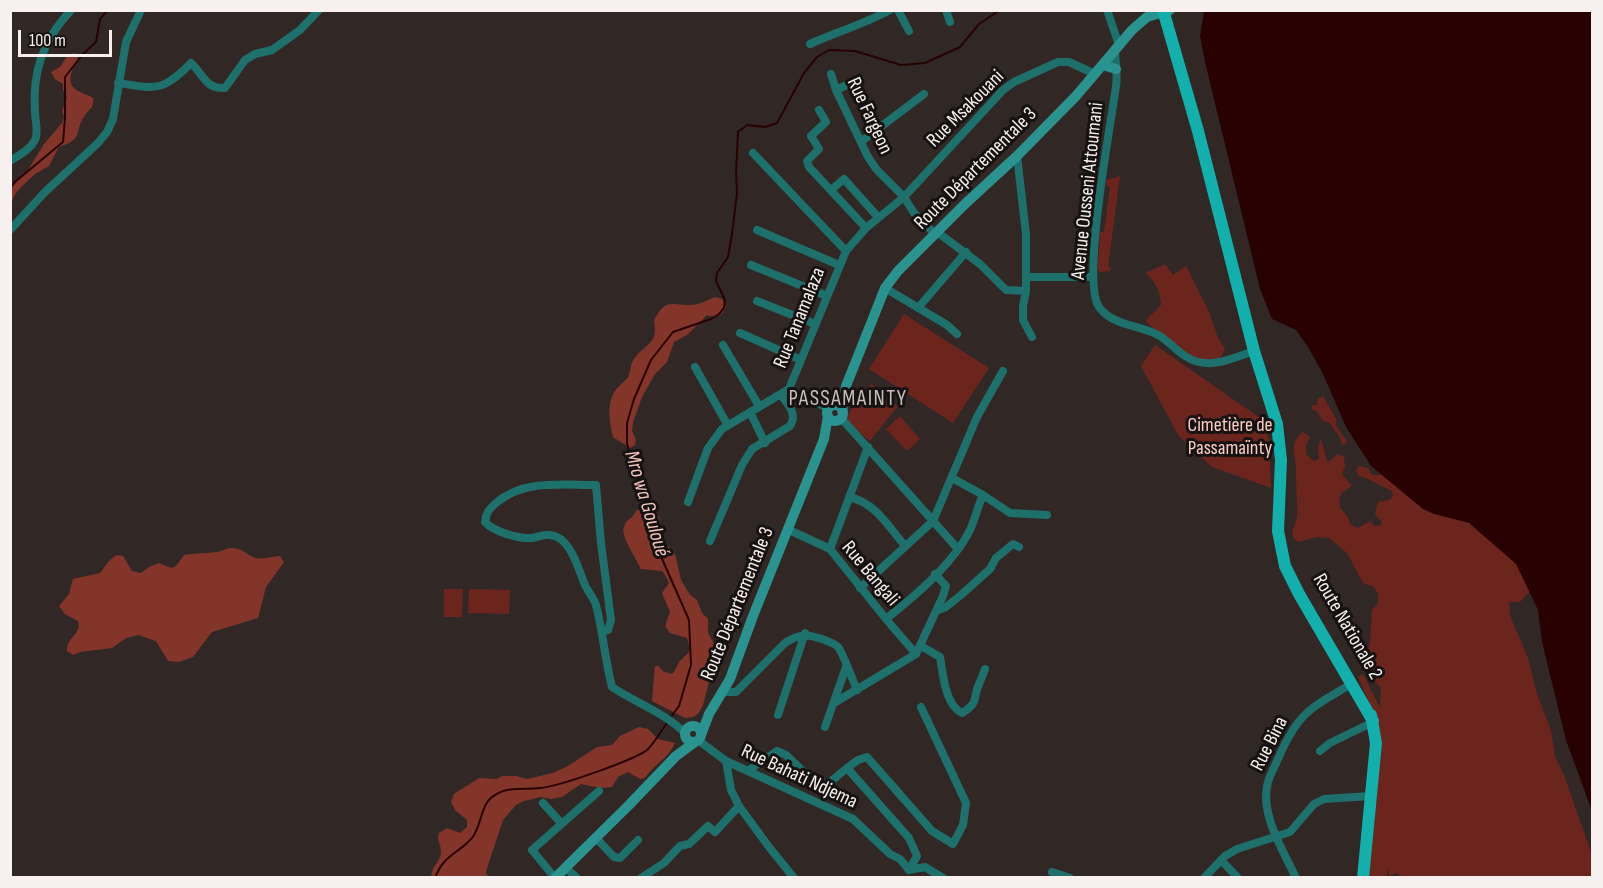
<!DOCTYPE html>
<html>
<head>
<meta charset="utf-8">
<style>
  body { margin:0 }
  #map { position:relative; width:1603px; height:888px; overflow:hidden; background:#312826; font-family:"Sofia Sans Condensed",sans-serif }
  canvas { display:block }
  .frame { position:absolute; inset:0; border:12px solid #f7f0ef; pointer-events:none }
  .scale { position:absolute; left:18px; top:30px; width:94px; height:27px; box-sizing:border-box; border:3px solid #f7f0ef; border-top:0; padding-left:8px; font-size:18px; line-height:21px; white-space:nowrap; color:#f7f0ef; -webkit-text-stroke:4px #161211; paint-order:stroke }
</style>
</head>
<body>
<div id="map">
<canvas width="1603" height="888"></canvas>
<div class="frame"></div>
<div class="scale">100 m</div>
</div>
<script>
const context = document.querySelector('canvas').getContext('2d');
context.lineJoin = 'round';
function paint(path, color) { context.fillStyle = color; context.fill(path, 'evenodd'); }
function strokePath(path, color, width, dash) { context.strokeStyle = color; context.lineWidth = width; context.lineCap = dash ? 'butt' : 'round'; context.setLineDash(dash || []); context.stroke(path); }
function write(font, color, halo, rows, align = 'center') {
  context.font = font + ' "Sofia Sans Condensed",sans-serif'; context.lineWidth = 6; context.setLineDash([]); context.textBaseline = 'middle'; context.strokeStyle = halo; context.fillStyle = color; for (const [text, x, y, turn = 0] of rows) {
    context.save(); context.translate(x, y); context.rotate((+turn || 0) * Math.PI / 180); context.textAlign = isNaN(turn) ? turn : align; if (halo) context.strokeText(text, 0, 0); context.fillText(text, 0, 0); context.restore();
  }
}
paint(new Path2D(`
  M1120,176L1108,267H1111L1110,271L1100,272L1098,269L1100,232H1104L1110,187L1106,186V180Z
  M1165,264L1173,275L1186,266L1209,312L1218,338L1225,349L1221,357C1216,359 1211,360 1206,360C1190,360 1158,331 1145,321L1161,305C1160,290 1156,283 1146,273Z
  M904,314L989,368L953,423L869,369Z
  M1155,345L1263,420L1269,440L1271,488L1212,467L1178,435L1141,366Z
  M871,384L898,406L870,441L846,422L849,412Z
  M1323,396L1336,419V426L1347,441L1344,445L1341,444C1342,435 1333,431 1330,423L1322,420L1318,412L1311,409L1313,405H1317L1318,399Z
  M900,416L920,439L907,451L886,429Z
  M1303,432L1310,437L1306,445V454L1314,461L1319,459L1318,447L1321,439L1327,461H1330L1338,454L1344,457L1345,466L1342,474L1352,486C1340,494 1339,492 1340,508L1348,517L1350,524L1358,528L1370,521L1375,526L1381,525L1382,522L1375,514L1378,502L1389,500L1393,496L1391,490C1380,487 1368,477 1359,476L1356,470L1359,466L1368,468L1372,475H1380L1382,472L1467,434L1530,591L1520,602H1509L1510,616L1528,658L1537,694L1551,730L1555,757L1564,775L1592,855V877H1400L1397,873L1389,876L1387,866V877H1369L1370,705L1358,677L1363,674L1380,708L1381,688L1363,669V663L1370,643L1372,610L1378,603V594L1374,587L1363,583L1347,553L1329,538L1317,537L1298,542C1288,535 1295,527 1297,517C1298,512 1297,505 1297,499C1296,488 1296,477 1296,466C1295,452 1289,443 1303,432Z
  M444,589H463L462,617H444Z
  M469,589L510,590L509,614L468,613Z`), '#6c251c');
paint(new Path2D(`
  M74,53L78,57C74,69 62,83 80,92C85,95 89,95 93,98C94,107 90,109 85,115C73,132 85,139 59,147L49,166L35,174L20,188L14,196L11,205V185L28,170L44,144L62,123L64,117L62,111L67,97L63,90V84L55,79L51,72L60,67L68,55Z
  M715,297L722,299L726,307C721,317 717,318 707,315L687,335L674,342L667,362L655,374L642,397L633,422L632,431L636,440L635,445L630,448L613,437C610,423 606,404 615,391C618,386 625,382 628,377C631,372 630,364 634,359C645,343 659,345 654,320C666,298 670,305 691,305C698,305 708,300 715,297Z
  M650,507C665,514 658,531 662,544L669,547L675,554L681,580L690,595L697,600L702,613L708,619V633L716,647L719,660L711,674L703,705L698,714L693,717L685,718L652,701L655,666H658L664,672L672,674C676,670 677,664 681,660C691,650 691,653 687,638L670,633L665,626L670,612L662,593L669,583L667,578L662,571L641,569L625,539L623,530L626,522L633,516L636,511L641,508Z
  M229,548C245,548 244,554 256,558C264,560 272,556 280,556L284,562L266,587L258,618L212,632L193,657L179,662L168,661L156,641L138,635L126,638L112,648L80,652L73,655L67,651C66,637 82,635 78,621L65,614L59,606L69,594L73,579L100,573L109,561L116,555L123,556L132,571L141,573L149,567L159,563L171,568L176,566L184,555C200,552 214,555 229,548Z
  M639,727L648,729L658,739L675,743C669,758 653,765 645,778L640,779L628,772L618,777L612,787L601,788L581,784L562,797L551,799L540,797L524,801L516,805L503,820L487,868L486,873L489,877L431,878C433,858 447,863 438,839L439,833L447,828L460,833L467,827V820L455,810L451,802L454,794L479,778L496,779L502,776H516L527,779L553,773L568,766L597,747L612,745L620,736Z`), '#83352a');
paint(new Path2D(`
  M1204,11H1592V811L1566,740L1542,642L1538,610L1516,564L1469,523L1434,514L1423,509L1371,466L1346,427L1323,374L1308,347L1296,330L1272,319L1260,289L1205,62L1200,36Z`), '#280201');
strokePath(new Path2D(`
  M10,188L16,181L63,142L65,118V77L83,54L96,42L100,19L108,10
  M670,718L679,706L691,665L689,620L659,552L627,444V423L634,399L651,360L673,332L711,319L719,314L724,308L725,300L716,281L717,273L728,257L732,234L737,193L736,173L738,132L747,125L765,127L777,123L804,73L817,57L829,50L855,51L901,65L925,63L960,47L979,24L1000,10
  M435,878C444,854 457,855 472,838C482,826 480,803 495,795C509,786 525,790 540,788C557,787 638,759 648,749C655,742 661,731 667,723`), '#280201', 2);
strokePath(new Path2D(`
  M898,10L909,31
  M946,10L950,22
  M1107,10L1119,45
  M810,44C837,32 864,24 890,10
  M1115,49C1115,61 1118,74 1116,86C1111,124 1081,282 1099,307C1112,326 1141,325 1160,336C1169,342 1176,350 1185,356C1207,371 1231,359 1254,351
  M831,74L836,90L868,157L877,170L904,197L914,213L935,234
  M118,83C156,89 163,92 191,63C204,75 205,89 225,88L245,60L255,54L272,50L300,30L319,10
  M836,90L860,79
  M819,110L826,122L811,136L819,149L807,161L809,167L866,228
  M862,141L924,94
  M753,153L846,251
  M1017,156L1026,234V291L1023,306V320L1032,337
  M10,161C19,155 30,150 35,140C39,131 35,122 35,112C32,72 43,40 71,10
  M831,190L844,179L878,217
  M10,230L45,192L98,143L107,132L113,119L126,42L141,10
  M757,230L839,265
  M937,232L980,264L1006,290L1026,291
  M751,265L827,296
  M1026,277H1093
  M885,288L947,325L957,334
  M757,301L815,324
  M918,308L966,252
  M740,333L801,360
  M723,345L759,406
  M695,367L727,424
  M789,389L829,409
  M750,412L765,443
  M841,418L958,549
  M983,495L1010,513L1047,515
  M849,497C876,503 888,526 905,546
  M688,502L708,448L722,429L789,389L846,251L866,228L904,197L1003,90L1014,82L1058,62H1069L1095,74
  M787,529L830,549L886,619L916,654
  M710,541L742,465L752,449L790,426C798,414 788,405 781,395
  M830,549L868,447
  M860,588L933,521L977,417L1003,371
  M936,611L946,607L961,595L990,569L996,558L1013,544L1019,547
  M886,619C915,596 953,564 970,530C975,519 978,506 983,495L952,478
  M602,632L608,630L611,620L601,543L596,485C562,485 524,479 496,503C489,509 486,513 485,522C494,532 519,539 532,538C538,537 543,534 550,535C571,537 578,569 585,585C588,592 594,598 596,605C603,632 605,660 612,687C636,703 665,713 686,734
  M921,646L940,657C943,674 945,705 962,713C980,702 972,699 979,684C981,679 983,675 985,669
  M723,692H736L785,643C800,633 808,634 825,640C829,642 834,643 838,647C843,653 853,681 857,690
  M834,703L916,654L943,596L946,586L935,574
  M778,715L805,633
  M825,727L846,667
  M698,740L726,761L853,819L890,854L900,859L909,870
  M1320,751L1330,743L1373,722
  M726,761L731,790L739,806L769,847L794,878
  M847,768L858,760L867,757L932,831L953,844L963,825L966,803L921,707
  M749,770L777,751L786,755L812,780L823,784L829,783L847,768L909,838L917,856L909,870
  M543,803L561,823
  M596,838L614,857L620,858L638,840
  M1221,860L1238,878
  M566,868L577,878
  M909,870L925,867L943,878
  M1052,872L1070,878
  M555,878L532,850L599,791
  M641,878L664,863L680,846L689,844L708,826L715,832L739,806
  M1204,878L1225,856L1237,849L1290,832L1314,804L1324,799L1370,796
  M1296,878C1283,850 1259,813 1268,782C1271,772 1277,762 1281,752C1288,737 1297,721 1309,711C1323,699 1338,693 1352,683`), '#1e706d', 8);
strokePath(new Path2D(`
  M1103,65L1116,69
  M827 413a8 8 0 1 1 16 0a8 8 0 1 1-16 0Z
  M842,411L846,386L862,346L885,288L898,271L965,204L1017,156L1076,96L1132,30L1147,17L1170,10
  M685 734a8 8 0 1 1 16 0a8 8 0 1 1-16 0Z
  M701,735L709,714L730,679L753,616L824,439L828,416
  M555,878L629,805L676,756L695,742`), '#2b938f', 10);
strokePath(new Path2D(`
  M1163,10L1198,131L1254,351L1277,424L1281,460L1278,531L1285,566L1299,594L1373,721
  M1363,878L1376,743L1371,715`), '#13b0ab', 12);
write('20px', '#f7f0ef', '#161211', [
  ["Rue Msakouani",966,109,-45],
  ["Rue Fargeon",869,116,65],
  ["Route Départementale 3",976,169,-45],
  ["Avenue Ousseni Attoumani",1088,191,-84],
  ["Rue Tanamalaza",800,318,-68],
  ["Rue Bangali",870,574,50],
  ["Route Départementale 3",738,604,-68],
  ["Route Nationale 2",1347,627,60],
  ["Rue Bina",1270,744,-63],
  ["Rue Bahati Ndjema",799,777,25]
]);
write('20px', '#fcccc3', '#161211', [
  ["Cimetière de",1230,426],
  ["Passamaïnty",1230,449]
]);
write('italic 21px', '#f5c5bd', '#161211', [
  ["Mro wa Gouloué",646,504,73]
]);
context.letterSpacing = '1.5px';
write('22px', '#cabebc', '#161211', [
  ["PASSAMAINTY",848,399]
]);
context.letterSpacing = '0px';
</script>
</body>
</html>
